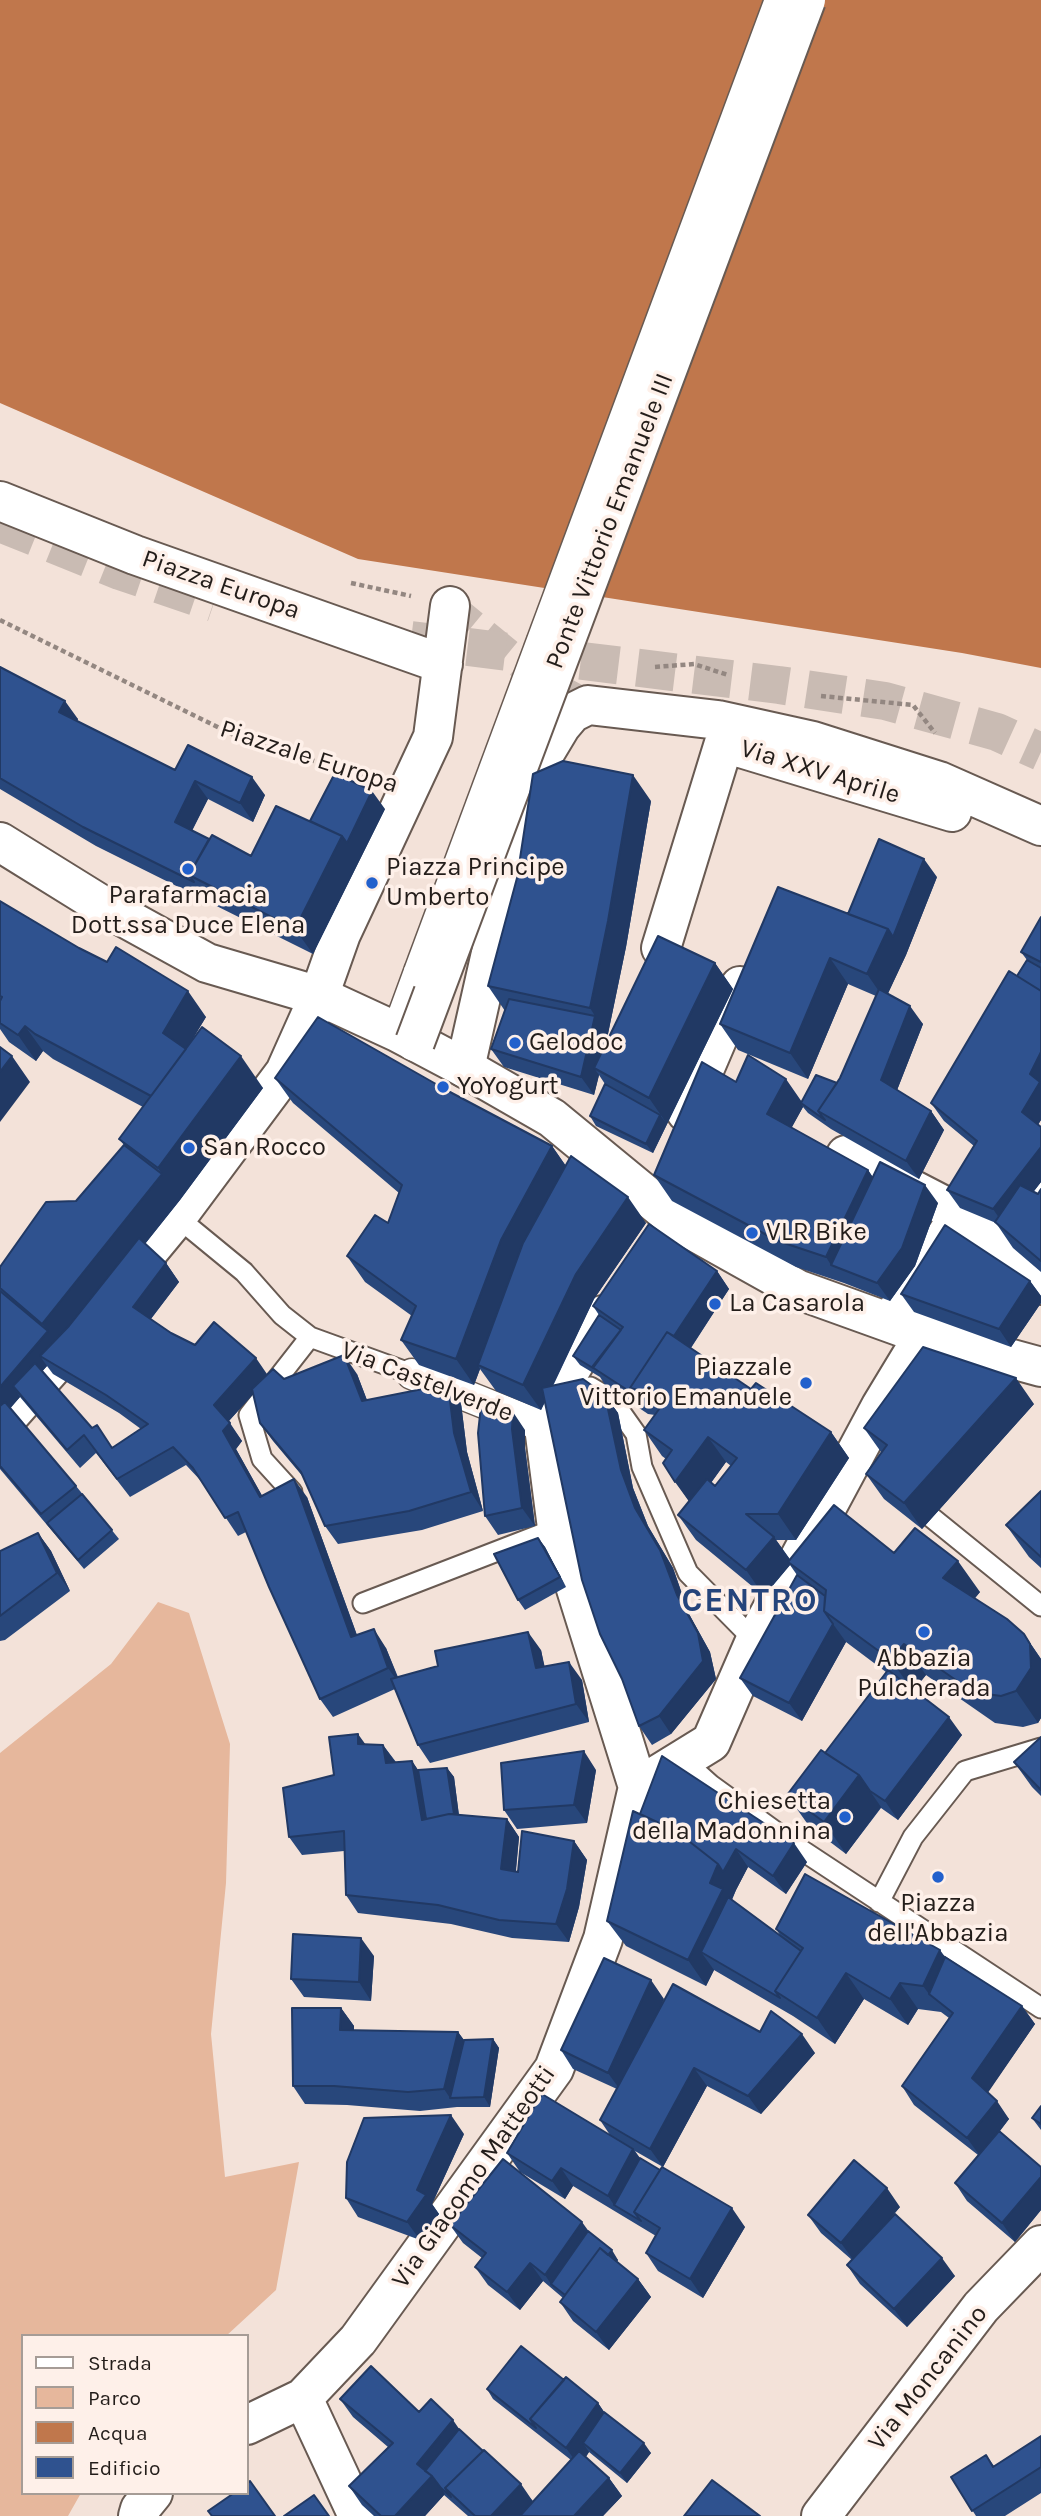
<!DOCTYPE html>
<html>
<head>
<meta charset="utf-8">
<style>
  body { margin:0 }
  #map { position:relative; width:1041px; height:2516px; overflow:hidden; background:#f3e2d9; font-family:Karla,sans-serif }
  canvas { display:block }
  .legend { position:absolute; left:21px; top:2334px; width:228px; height:161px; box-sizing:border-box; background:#fef0e9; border:2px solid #a69c96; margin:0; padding:9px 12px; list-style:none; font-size:21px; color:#231d1a }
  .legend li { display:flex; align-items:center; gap:14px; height:35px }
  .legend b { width:35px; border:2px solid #a69c96 }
</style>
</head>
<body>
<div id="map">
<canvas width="1041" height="2516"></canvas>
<ul class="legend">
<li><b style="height:9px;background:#fff"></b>Strada</li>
<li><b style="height:19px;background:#e6b79c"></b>Parco</li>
<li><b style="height:19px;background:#c0774c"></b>Acqua</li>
<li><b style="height:19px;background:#2f528f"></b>Edificio</li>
</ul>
</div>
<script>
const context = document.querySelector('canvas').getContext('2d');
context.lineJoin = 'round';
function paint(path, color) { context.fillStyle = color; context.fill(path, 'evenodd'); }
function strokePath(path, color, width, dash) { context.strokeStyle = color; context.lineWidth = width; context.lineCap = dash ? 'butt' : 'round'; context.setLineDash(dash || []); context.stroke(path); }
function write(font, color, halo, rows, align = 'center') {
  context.font = font + ' Karla,sans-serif'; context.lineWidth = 7; context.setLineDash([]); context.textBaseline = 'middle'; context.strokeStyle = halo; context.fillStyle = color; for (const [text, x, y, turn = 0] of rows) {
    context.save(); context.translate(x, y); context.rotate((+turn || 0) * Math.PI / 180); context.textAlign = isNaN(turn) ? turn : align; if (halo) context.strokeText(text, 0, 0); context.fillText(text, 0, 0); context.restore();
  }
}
paint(new Path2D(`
  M158,1602L189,1613L230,1744L226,1883L211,2034L225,2177L299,2162L276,2290L226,2336H23V2493H81L68,2516H0V1753L111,1664Z`), '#e6b79c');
paint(new Path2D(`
  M0,0H1041V668L962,653L358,559L0,403Z`), '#c0774c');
strokePath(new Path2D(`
  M450,606L539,679L588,705`), '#c9bbb3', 30, [30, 15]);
strokePath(new Path2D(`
  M0,523L120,571L214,603
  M411,640L779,685L885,701L997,732L1041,752`), '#c9bbb3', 38, [38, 19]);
const service = new Path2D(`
  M177,1217L244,1272L282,1315L310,1337L412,1374
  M590,1387L612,1400L636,1434L642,1467L688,1573L755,1641
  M292,1492L262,1459L249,1415L310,1337
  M931,1517L1041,1606
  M363,1603L557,1528
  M682,1759L711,1785L794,1845L1041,2008
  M879,1902L913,1837L965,1771L1041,1748`);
const pedestrian = new Path2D(`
  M397,1032L419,972
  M412,1374L544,1427`);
const minor = new Path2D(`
  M0,501L135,555L443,664
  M661,948L724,743L952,812
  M465,1068L531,776L561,726L572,713L588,705L718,720L813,741L939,781L1041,826
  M686,1112L740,986
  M846,1155L960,1214L890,1322
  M960,1214L1041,1285
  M1005,1236L1041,1189
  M0,1426L56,1363L177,1217L285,1072L319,996L341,934L433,737L450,606
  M638,1787L711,1742L755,1641L881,1406L924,1335
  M303,2398L358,2516
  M247,2425L303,2398L358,2340L554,2069L603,1939L638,1787L557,1528L544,1427L565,1379L603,1315
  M138,2516L140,2509L153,2493
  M821,2516L981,2307L1041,2245`);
const tertiary = new Path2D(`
  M0,842L100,904L207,963L319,996L397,1032L465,1068L552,1118L681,1224L799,1290L924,1335L1041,1367`);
strokePath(service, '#685a52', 23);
strokePath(pedestrian, '#685a52', 33);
strokePath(minor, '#685a52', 42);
strokePath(tertiary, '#685a52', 42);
strokePath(new Path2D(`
  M351,583L411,596
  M0,620L238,737L368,778
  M655,667L694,664L728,675
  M821,696L913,705L935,733`), '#938781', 4.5, [5, 3.5]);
strokePath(service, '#fff', 19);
strokePath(pedestrian, '#fff', 30);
strokePath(minor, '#fff', 38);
strokePath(tertiary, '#fff', 38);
const pedestrianBridge = new Path2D(`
  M419,972L780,0`);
const tertiaryBridge = new Path2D(`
  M415,1042L806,0`);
strokePath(pedestrianBridge, '#685a52', 33, []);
strokePath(tertiaryBridge, '#685a52', 42, []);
strokePath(pedestrianBridge, '#fff', 30);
strokePath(tertiaryBridge, '#fff', 38);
paint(new Path2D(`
  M0,667L78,719L77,721L175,770L265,795L253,822L208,799L192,831L209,839L251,856L310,821L385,809L313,954L96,846L0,789Z
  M651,801L626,947L606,1043L715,963L733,989L653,1153L596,1126L590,1116L605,1084L599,1075L594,1095L504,1067L491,1049L505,1011L488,986Z
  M937,877L906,955L888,993L923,1024L897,1090L931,1111L944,1130L919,1179L831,1129L808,1113L803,1107L791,1128L868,1170L873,1178L938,1203L915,1266L890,1301L844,1283L796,1267L672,1201L654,1175L736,1082L802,1102L837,1083L840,1078L876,996L848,984L808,1079L738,1050L720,1024L848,914Z
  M0,901L79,948L206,1017L190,1042L263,1088L180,1200L145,1244L166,1263L179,1282L151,1319L171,1333L195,1345L267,1375L284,1379L357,1374L367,1400L448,1384L461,1403L467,1452L483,1511L422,1530L338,1544L325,1526L304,1478L273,1441L260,1423L253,1394L228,1422L242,1441L236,1449L262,1496L307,1497L357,1635L386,1648L398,1677L541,1650L544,1666L582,1680L589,1722L430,1763L418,1745L395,1689L333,1717L320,1699L246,1532L238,1536L202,1482L186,1465L130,1497L96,1453L80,1468L20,1397L10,1408L76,1486L119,1539L84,1569L0,1469V1267L76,1201L124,1145L119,1139L143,1107L53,1059L43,1051L36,1061L9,1042L0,1029ZM47,1366L53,1374L119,1413L141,1429L112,1448L92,1428L42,1371Z
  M1041,917V1120L1038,1125L1041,1127V1182L1033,1192L1038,1194L1041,1189V1272L1013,1248L996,1223L960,1208L947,1190L974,1146L944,1121L931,1103L1027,960L1021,952Z
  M275,1078L450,1092L552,1146L566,1166L646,1223L594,1299L553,1386L605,1395L618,1413L633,1488L648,1526L673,1568L689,1614L710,1652L716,1679L671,1734L652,1745L639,1726L545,1402L541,1410L496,1391L480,1369L474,1385L419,1365L401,1340L412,1316L365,1282L347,1256L388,1223L399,1193L293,1103Z
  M717,1271L729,1289L691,1348L751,1389L831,1432L849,1458L796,1540H776L790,1560L894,1553L980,1592L975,1598L1024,1634L1041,1659V1718L1038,1723L1023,1727L995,1723L926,1675L914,1690L962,1735L898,1820L881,1808L846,1854L809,1826L787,1795L825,1753L886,1672L846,1642L802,1721L753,1696L740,1678L797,1575L790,1565L764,1596L696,1540L678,1515L689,1501L663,1463L666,1459L662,1456L644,1430L655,1415L648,1414L605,1385L600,1377L580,1365L573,1356L599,1315L593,1306ZM726,1462L731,1466L715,1486L711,1483Z
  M1030,1281L1041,1296V1303L1011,1347L914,1312L901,1294Z
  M1034,1404L922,1529L884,1499L866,1474L881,1452L864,1428Z
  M525,1430V1448L535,1526L498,1535L485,1516Z
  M1041,1491V1568L1029,1557L1006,1525Z
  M38,1533L51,1551L70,1591L5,1640L0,1641V1551Z
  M538,1538L545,1547L566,1587L525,1610L518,1600Z
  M1041,1737V1796L1032,1787L1014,1762Z
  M365,1744L383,1745L396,1762L412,1761L418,1770L447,1768L454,1777L459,1815L507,1819L519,1837L516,1871L518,1872L574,1841L587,1860L579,1907L569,1942L512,1938L451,1924L358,1913L346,1895L344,1851L302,1855L289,1837L334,1775Z
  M596,1770L587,1823L517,1829L504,1810Z
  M640,1814L807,1862L786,1894L748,1867L736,1890L732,1900L780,1935L776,1929L945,1957L1022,2006L1035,2024L987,2093L1009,2119L1000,2131L1041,2167V2210L1015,2242L967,2201L955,2183L978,2155L914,2105L902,2086L949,2018L941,2012L918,2009L908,2025L864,1999L835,2044L793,2016L714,1970L706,1986L626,1946L607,1921Z
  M374,1956L371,2001L304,1997L291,1979Z
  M664,1999L654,2020L760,2032L815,2053L761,2114L707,2086L663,2167L635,2151L640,2158L745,2227L703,2298L658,2271L646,2253L656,2236L573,2186L565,2199L520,2172L507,2153L610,2135L600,2120L617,2089L573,2069L561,2050Z
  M341,2008L354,2026V2030L458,2032L464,2040L493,2039L499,2048L490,2107H457L420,2111L347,2105L305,2104L293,2086Z
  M1041,2106V2130L1032,2118Z
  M464,2134L432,2204L439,2214L420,2240L358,2217L346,2198Z
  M900,2207L883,2227L955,2276L907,2327L860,2284L847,2265L852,2260L821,2233L808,2215Z
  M450,2225L588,2231L618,2260L617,2262L638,2279L651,2297L609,2350L573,2321L560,2302L563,2298L543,2281L520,2310L488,2285L475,2267L482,2258L463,2243Z
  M564,2380L598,2403L604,2412L651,2453L627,2483L589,2452L586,2457L609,2478L622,2496L603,2516H468L444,2495L425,2516H374L362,2505L349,2486L388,2447L353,2417L340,2399L419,2412L459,2429L533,2501L571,2460L493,2399L487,2389Z
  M1041,2436V2493L1005,2516H976L951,2477L986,2455L994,2466Z`), '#28477b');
paint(new Path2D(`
  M65,701L78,719L72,731L59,712Z
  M633,775L651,801L626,947L608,1034L599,1071L594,1068L599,1075L594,1095L581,1077L595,1016L590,1008Z
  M252,777L265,795L253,822L240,803Z
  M195,781L208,799L187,840L175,822Z
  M372,791L385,809L313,954L295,929L342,836Z
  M924,859L937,877L906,955L885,1000L867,974L888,929Z
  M830,958L848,984L808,1079L790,1053Z
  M715,963L733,989L667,1124L649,1098Z
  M188,991L206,1017L181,1059L163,1033Z
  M910,1006L923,1024L894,1098L881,1080Z
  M25,1026L43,1051L36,1061L18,1035Z
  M1041,1052V1120L1034,1130L1022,1112L1030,1074Z
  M12,1056L30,1082L0,1122V1072Z
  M241,1056L263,1088L180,1200L61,1349L40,1356L47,1366L21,1396L13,1386L20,1397L3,1417L0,1412V1387L48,1331L42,1324L162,1174L158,1168Z
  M786,1079L804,1105L801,1103L803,1107L785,1140L767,1114Z
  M931,1111L944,1130L919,1179L906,1161Z
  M660,1115L667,1124L653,1153L646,1144Z
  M552,1146L570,1172L478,1365L480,1369L474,1385L456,1359L501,1240Z
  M1041,1147V1182L1006,1228L993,1209Z
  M868,1170L886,1196L831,1265L826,1257Z
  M925,1185L938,1203L915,1266L890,1301L877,1283Z
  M628,1197L646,1223L594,1299L541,1410L523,1385L576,1274Z
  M166,1263L179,1282L146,1325L133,1307Z
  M717,1271L729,1289L656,1401L643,1391L638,1390Z
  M1030,1281L1041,1296V1303L1011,1347L999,1329Z
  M344,1355L357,1374L374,1419L362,1401Z
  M256,1358L269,1377L227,1423L214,1405Z
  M1016,1378L1034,1404L922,1529L904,1503Z
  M448,1384L461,1403L467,1452L483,1511L471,1492L454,1433Z
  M605,1395L618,1413L633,1488L648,1526L673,1568L689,1614L710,1652L716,1679L671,1734L659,1716L677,1595L635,1508L621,1470Z
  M513,1412L525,1430V1448L535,1526L522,1508L512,1429Z
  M230,1423L242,1441L236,1449L273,1515L260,1497L223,1431Z
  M831,1432L849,1458L796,1540L778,1514Z
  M708,1437L726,1462L693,1507L675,1482Z
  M294,1479L307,1497L364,1655L351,1637Z
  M38,1533L51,1551L70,1591L57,1573Z
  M774,1537L792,1562H788L790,1565L764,1596L746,1570Z
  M538,1538L545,1547L566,1587L560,1577Z
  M958,1561L980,1592L965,1610L943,1578Z
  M833,1624L846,1642L802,1721L789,1703Z
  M374,1629L386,1648L401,1686L388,1668Z
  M528,1632L541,1650L549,1686L536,1668Z
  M1024,1634L1041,1659V1718L1038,1723L1016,1691Z
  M904,1644L926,1675L913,1691L891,1660Z
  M569,1662L582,1680L589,1722L576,1704Z
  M949,1717L962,1735L898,1820L885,1801Z
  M358,1734L371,1752L358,1744Z
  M383,1745L396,1763H386Z
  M584,1751L596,1770L587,1823L574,1805Z
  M412,1761L424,1779L428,1828L422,1820Z
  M447,1768L454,1777L461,1832L455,1823Z
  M859,1775L881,1807L846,1854L824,1822Z
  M507,1819L519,1837L514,1888L501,1869Z
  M574,1841L587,1860L579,1907L569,1942L556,1924Z
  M794,1843L807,1862L786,1894L773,1876Z
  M736,1849L748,1867L736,1890L731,1901L701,1952L714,1970L706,1986L688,1960L710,1883L718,1864Z
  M361,1938L374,1956L371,2001L359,1982Z
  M940,1950L958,1975L929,1994L923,1986Z
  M846,1973L864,1999L835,2044L817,2018Z
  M651,1980L664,1999L621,2091L608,2073Z
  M900,1983L918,2009L908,2025L890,1999Z
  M1022,2006L1035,2024L985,2097L972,2078Z
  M341,2008L354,2026L353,2048L340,2030Z
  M458,2032L471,2050L450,2098L444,2089Z
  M802,2034L815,2053L761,2114L748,2096Z
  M493,2039L499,2048L490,2107L484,2097Z
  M694,2068L707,2086L663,2167L650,2149Z
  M997,2101L1009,2119L980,2156L967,2138Z
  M451,2115L464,2134L432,2204L439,2214L420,2240L407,2222L417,2190Z
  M633,2149L646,2167L614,2205L608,2196Z
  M561,2168L573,2186L565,2199L552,2181Z
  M1041,2177V2210L1015,2242L1002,2223Z
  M887,2188L900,2207L854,2261L841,2243Z
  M732,2208L745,2227L703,2298L690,2279Z
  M582,2222L595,2240L551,2284L545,2275Z
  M612,2250L618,2260L580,2312L573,2302Z
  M942,2258L955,2276L907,2327L894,2309Z
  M530,2263L543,2281L520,2310L507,2292Z
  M638,2279L651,2297L609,2350L596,2332Z
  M598,2403L611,2422L583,2443L589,2452L579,2466L566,2448Z
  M453,2420L466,2439L434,2478L445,2494L425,2516H395L417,2464Z
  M644,2443L651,2453L627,2483L620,2473Z
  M609,2478L622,2496L603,2516H574Z
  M521,2484L534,2503L521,2516H491Z`), '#213964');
const building = new Path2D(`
  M0,667L65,701L59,712L175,770L188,745L252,777L240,803L195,781L175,822L209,839L189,875L194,882L83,827L0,778Z
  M563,761L633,775L608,921L590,1008L488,986L517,878L533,774Z
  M335,773L372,791L347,843L342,836L310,821Z
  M276,806L342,836L295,929L189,875L212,835L251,856Z
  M879,839L924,859L893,937L888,929L848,914Z
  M778,887L888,929L867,974L830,958L790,1053L720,1024Z
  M0,901L79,948L107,962L116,947L188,991L163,1033L186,1049L151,1096L35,1034L25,1026L18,1035L0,1023V1001L2,997L0,996Z
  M1041,917V962L1021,952Z
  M658,936L715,963L649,1098L594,1068Z
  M1027,960L1041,968V991L1017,976Z
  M1009,971L1041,991V1052L1030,1074L1040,1082L1022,1112L1041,1127V1147L993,1209L947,1190L977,1141L931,1103Z
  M879,989L910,1006L881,1080L931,1111L906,1161L818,1111L840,1078Z
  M509,999L595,1016L581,1077L491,1049Z
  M318,1017L450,1092L552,1146L501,1240L456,1359L401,1340L416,1306L347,1256L375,1215L388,1223L402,1185L275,1078Z
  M202,1027L241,1056L158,1168L119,1139Z
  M0,1047L12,1056L0,1072Z
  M748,1055L786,1079L767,1114L868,1170L826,1257L778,1241L654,1175L702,1062L736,1082Z
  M816,1075L837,1083L818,1111L825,1120L801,1103Z
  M605,1084L660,1115L646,1144L590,1116Z
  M124,1145L162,1174L42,1324L0,1288V1267L46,1202L76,1201Z
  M571,1156L628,1197L576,1274L523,1385L478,1365L523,1243Z
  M880,1162L925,1185L902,1248L877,1283L831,1265Z
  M1020,1185L1038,1194L1041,1189V1261L995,1222Z
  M649,1224L717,1271L674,1336L667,1332L630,1388L635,1395L592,1367L623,1327L593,1306Z
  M945,1225L1030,1281L999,1329L901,1294Z
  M139,1238L166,1263L133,1307L171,1333L195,1345L214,1322L256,1358L214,1405L230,1423L223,1431L260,1497L294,1479L351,1637L374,1629L388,1668L320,1699L269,1587L238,1512L225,1518L193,1468L173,1447L117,1479L84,1435L67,1450L13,1386L35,1363L92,1428L97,1425L112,1448L148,1424L106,1395L40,1356L69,1326Z
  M0,1291L48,1331L0,1387Z
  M599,1315L621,1330L593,1368L573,1356Z
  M667,1332L751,1389L756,1383L831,1432L778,1514H746L774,1537L746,1570L678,1515L707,1479L715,1486L737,1458L708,1437L675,1482L663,1463L672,1450L644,1430L662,1405L643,1391L630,1388Z
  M923,1347L1016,1378L904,1503L866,1474L887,1445L864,1428Z
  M344,1355L362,1401L448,1384L454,1433L471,1492L409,1511L325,1526L301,1472L260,1423L252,1389L273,1369L284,1379Z
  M583,1379L605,1395L621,1470L635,1508L660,1550L677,1595L698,1633L703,1661L659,1716L639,1726L622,1679L600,1634L582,1580L542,1388Z
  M5,1402L76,1486L41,1514L0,1466V1406Z
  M481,1406L513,1412L512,1429L522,1508L485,1516L478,1433Z
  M1041,1491V1557L1006,1525Z
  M82,1494L112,1530L78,1560L47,1523Z
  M834,1505L894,1553L915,1528L958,1561L943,1578L1007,1619L1024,1634L1030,1644L1031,1668L1016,1691L1001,1696L973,1692L904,1644L891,1660L824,1611L826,1590L788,1562Z
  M38,1533L57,1573L0,1616V1551Z
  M538,1538L560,1577L518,1600L494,1554Z
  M797,1575L825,1596L824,1611L833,1624L789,1703L740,1678Z
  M528,1632L536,1668L569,1662L576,1704L418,1745L391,1679L438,1666L435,1651Z
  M888,1670L949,1717L885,1801L870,1791L859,1775L825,1753Z
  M358,1734V1744L383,1745L386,1763L412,1761L422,1820L449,1814L507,1819L501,1869L518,1872L522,1831L574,1841L567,1889L556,1924L499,1920L438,1905L346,1895L344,1831L289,1837L283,1788L334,1775L329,1737Z
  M1041,1737V1790L1014,1762Z
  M821,1750L859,1775L824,1822L787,1795Z
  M584,1751L574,1805L504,1810L501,1763Z
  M662,1756L794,1843L773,1876L736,1849L723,1872L718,1864L676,1831L640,1814Z
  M447,1768L454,1814H449L426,1819L418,1770Z
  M633,1811L676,1831L718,1864L710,1883L723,1889L688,1960L607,1921Z
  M805,1874L940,1950L923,1986L900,1983L890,1999L846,1973L817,2018L775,1991L803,1948L776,1929Z
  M728,1897L801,1951L775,1991L780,1998L701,1952Z
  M293,1934L361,1938L359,1982L291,1979Z
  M945,1957L1022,2006L972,2078L997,2101L967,2138L902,2086L953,2013L929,1994Z
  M604,1958L651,1980L608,2073L561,2050Z
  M673,1984L760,2032L771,2011L802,2034L748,2096L694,2068L650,2149L600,2120Z
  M292,2008H341L340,2030L458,2032L444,2089L408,2092L334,2086H293Z
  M493,2039L484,2097L450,2098L464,2040Z
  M542,2094L633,2149L608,2196L561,2168L552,2181L507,2153Z
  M1041,2106V2124L1032,2118Z
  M451,2115L417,2190L426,2195L407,2222L346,2198L347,2162L364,2118Z
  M999,2131L1041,2167V2177L1002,2223L955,2183Z
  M640,2158L660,2170L634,2212L641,2221L614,2205Z
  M503,2159L582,2222L545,2275L530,2263L507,2292L475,2267L486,2253L450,2225Z
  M854,2160L887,2188L841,2243L808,2215Z
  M662,2167L732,2208L690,2279L646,2253L660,2228L634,2212Z
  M895,2214L942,2258L894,2309L847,2265Z
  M588,2231L612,2250L608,2255L600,2248L565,2295L551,2284Z
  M600,2248L638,2279L596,2332L560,2302Z
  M521,2346L564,2380L530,2419L536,2428L487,2389Z
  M371,2366L419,2412L431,2399L453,2420L417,2464L432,2476L395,2516H381L349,2486L393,2443L340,2399Z
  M566,2377L598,2403L566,2448L530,2419Z
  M604,2412L644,2443L620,2473L583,2443Z
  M459,2429L483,2451L445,2488L451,2497L441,2488L432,2476L425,2471Z
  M1041,2436V2467L972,2511L951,2477L986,2455L993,2467Z
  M484,2450L521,2484L491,2516H475L445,2488Z
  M579,2451L609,2478L574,2516H520Z
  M712,2480L760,2516H684Z
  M250,2481L275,2516H212L208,2511L234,2493H247V2484Z
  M314,2495L329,2516H284Z`);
paint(building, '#2f528f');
strokePath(building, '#213964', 2);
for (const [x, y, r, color] of [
  [188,869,7,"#2260cc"],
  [372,883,7,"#2260cc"],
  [515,1043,7,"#2260cc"],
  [443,1087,7,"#2260cc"],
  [189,1148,7,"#2260cc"],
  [752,1233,7,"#2260cc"],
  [715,1304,7,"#2260cc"],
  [806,1383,7,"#2260cc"],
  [924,1632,7,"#2260cc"],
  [845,1817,7,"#2260cc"],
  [938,1877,7,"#2260cc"]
]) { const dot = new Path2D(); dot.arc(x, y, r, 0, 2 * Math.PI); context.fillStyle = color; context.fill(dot); strokePath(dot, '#fef0e9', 2.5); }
write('26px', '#231d1a', '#fef0e9', [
  ["Ponte Vittorio Emanuele III",610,521,-69],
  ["Piazza Europa",221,585,19],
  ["Piazzale Europa",309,757,18],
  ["Via XXV Aprile",820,772,17],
  ["Via Castelverde",427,1382,21],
  ["Via Giacomo Matteotti",474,2177,-55],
  ["Via Moncanino",928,2378,-52]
]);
write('26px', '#231d1a', '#fef0e9', [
  ["Piazza Principe",386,868],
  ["Umberto",386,898],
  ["Parafarmacia",188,896,"center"],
  ["Dott.ssa Duce Elena",188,926,"center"],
  ["Gelodoc",529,1043],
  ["YoYogurt",457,1087],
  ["San Rocco",203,1148],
  ["VLR Bike",766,1233],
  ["La Casarola",729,1304],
  ["Piazzale",792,1368,"right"],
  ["Vittorio Emanuele",792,1398,"right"],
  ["Abbazia",924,1659,"center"],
  ["Pulcherada",924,1689,"center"],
  ["Chiesetta",831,1802,"right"],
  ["della Madonnina",831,1832,"right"],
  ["Piazza",938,1904,"center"],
  ["dell'Abbazia",938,1934,"center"]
], 'left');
context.letterSpacing = '2px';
write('bold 33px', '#25447b', '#fef0e9', [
  ["CENTRO",750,1602]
]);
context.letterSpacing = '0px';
</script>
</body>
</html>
